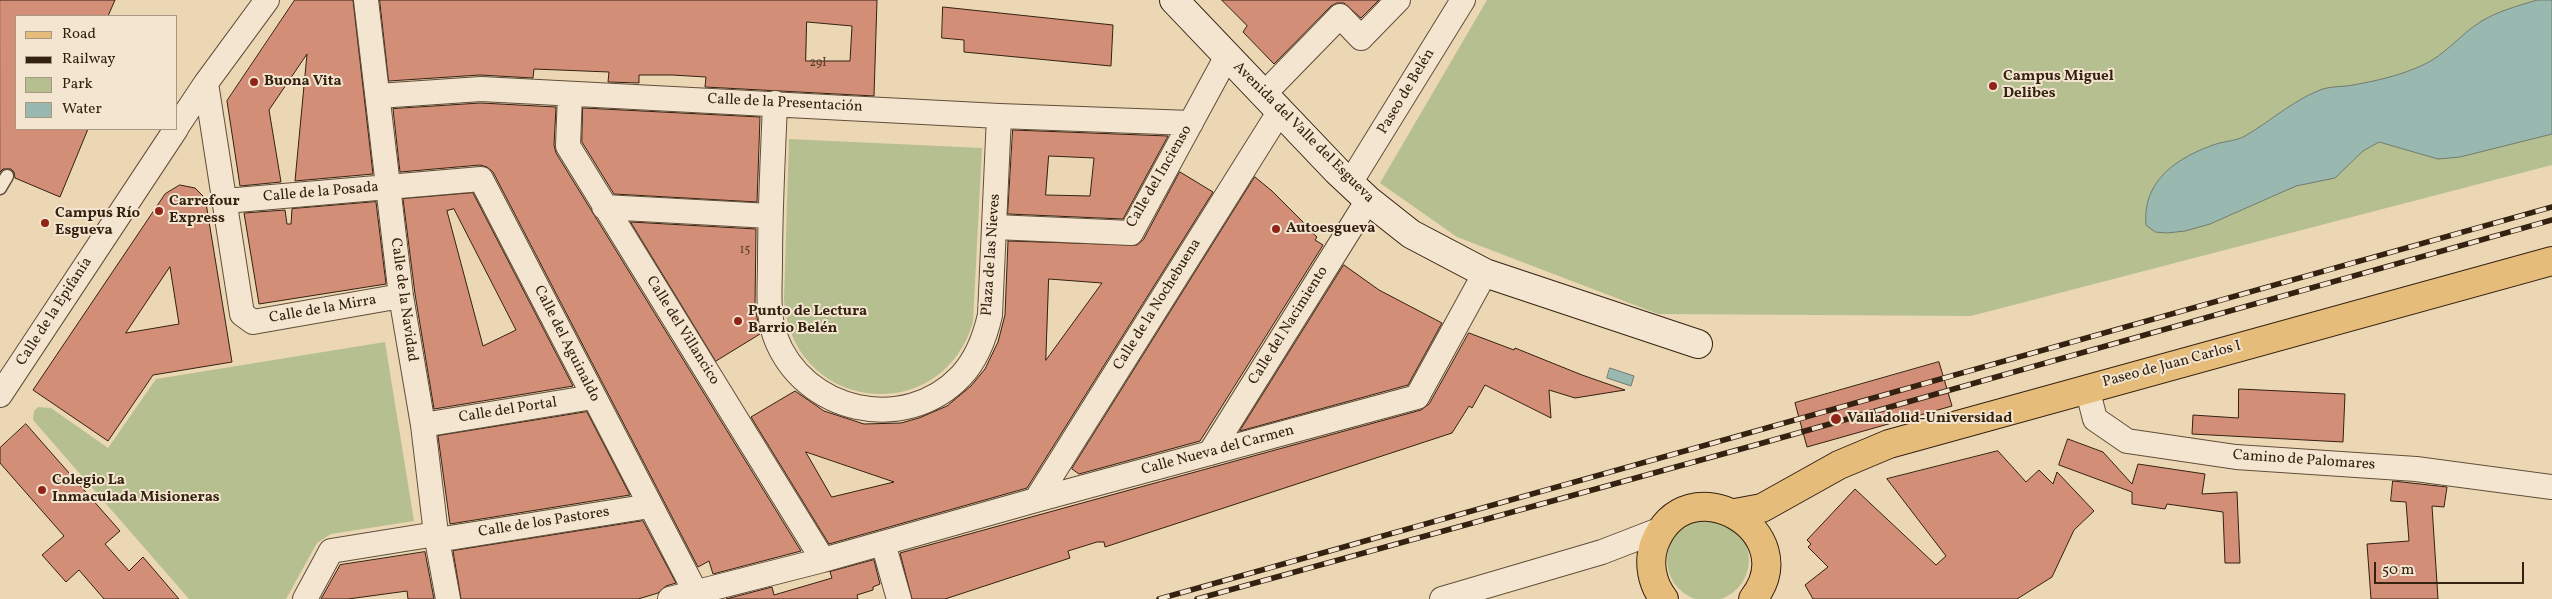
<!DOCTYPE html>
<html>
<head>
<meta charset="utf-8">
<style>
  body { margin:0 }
  #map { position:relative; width:2552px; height:599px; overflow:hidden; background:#ecd7b5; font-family:Vollkorn,serif }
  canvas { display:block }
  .legend { position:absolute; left:15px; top:15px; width:162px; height:115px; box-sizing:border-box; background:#f3e5cf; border:1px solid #a79783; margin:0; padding:6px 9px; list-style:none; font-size:15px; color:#342110 }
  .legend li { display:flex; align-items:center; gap:10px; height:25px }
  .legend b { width:25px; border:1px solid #a79783 }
  .scale { position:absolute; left:2374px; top:562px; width:150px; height:22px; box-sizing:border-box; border:2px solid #342110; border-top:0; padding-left:6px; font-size:15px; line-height:18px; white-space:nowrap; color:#342110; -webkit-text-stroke:4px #f3e5cf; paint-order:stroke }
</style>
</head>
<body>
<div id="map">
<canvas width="2552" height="599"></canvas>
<ul class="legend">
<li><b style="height:6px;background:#e6bc7a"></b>Road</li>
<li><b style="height:6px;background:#342110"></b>Railway</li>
<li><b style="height:14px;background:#b6bf8f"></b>Park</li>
<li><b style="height:14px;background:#99b9b0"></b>Water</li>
</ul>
<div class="scale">50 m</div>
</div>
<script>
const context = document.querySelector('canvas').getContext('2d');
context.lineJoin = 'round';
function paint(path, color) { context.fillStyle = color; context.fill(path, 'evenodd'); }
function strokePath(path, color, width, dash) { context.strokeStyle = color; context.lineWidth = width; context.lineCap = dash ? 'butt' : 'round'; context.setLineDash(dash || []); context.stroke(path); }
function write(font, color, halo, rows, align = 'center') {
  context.font = font + ' Vollkorn,serif'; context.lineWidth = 4; context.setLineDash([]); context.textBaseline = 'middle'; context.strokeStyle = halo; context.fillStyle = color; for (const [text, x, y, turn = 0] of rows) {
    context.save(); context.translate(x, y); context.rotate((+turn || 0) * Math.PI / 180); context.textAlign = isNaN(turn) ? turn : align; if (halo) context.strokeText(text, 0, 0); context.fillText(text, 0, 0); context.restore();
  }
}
paint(new Path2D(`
  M1487,0H2552V165L1971,316L1658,314L1457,237L1380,183Z
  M789,139L982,148L973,322C941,430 791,412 784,299Z
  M385,342L414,521L331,534L317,543L286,599H189L33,420L34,411L38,407L51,408L108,448L156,379Z
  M1667 560a41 41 0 1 1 82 0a41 41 0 1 1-82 0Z`), '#b6bf8f');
const water = new Path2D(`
  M2537,0H2552V134L2460,157L2438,159L2379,142L2363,151L2335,178L2296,186L2210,224L2185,231L2167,233L2155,232L2146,225C2142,180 2178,157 2216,144C2226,141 2236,141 2245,136C2271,121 2292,101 2320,90C2330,86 2343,87 2353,85C2376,81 2402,75 2423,65C2445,55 2460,35 2480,22C2498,11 2518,6 2537,0Z
  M1610,368L1634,376L1631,386L1607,378Z`);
paint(water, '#99b9b0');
strokePath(water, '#717c70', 1);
const building = new Path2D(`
  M0,0H115L108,16H16V129H88L60,197L15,178L14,172L11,169H3L0,172Z
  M295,0H353L373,174L295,181L307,54L269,110L281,182L240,186L227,101Z
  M380,0H877L874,96L705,87L706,77L672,75H639V83L608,82L609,72L534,69L533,78L480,75L389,81ZM807,22L852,26L850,61H806Z
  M1222,0H1379L1361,18L1344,3H1337L1331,6L1274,64L1243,32L1247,26Z
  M943,7L1113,25L1111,66L964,52V40L942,38Z
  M481,103L556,107L554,145L556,153L801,551L713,574L709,561L698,567L493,172L487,167L480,165L400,172L393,109Z
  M583,108L760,117L757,202L614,194L582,142Z
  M1013,130L1168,136L1123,219L1008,214ZM1049,156L1094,158L1090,196L1046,195Z
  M1180,172L1213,192L1027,488L829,544L751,417L795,391L824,411L864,424L901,423L919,418L947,406L971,386L985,369L998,342L1005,315L1008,241L1137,245L1143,240ZM1049,279L1102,283L1046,360ZM806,452L894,482L832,497Z
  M1255,177L1272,191L1306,225L1305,226L1317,237L1315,240L1323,245L1320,250L1200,441L1079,474L1072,469Z
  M180,185L195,188L203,196L206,203L232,362L153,375L108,441L33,390L165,194ZM170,267L179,324L126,333Z
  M473,193L573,386L434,409L415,294L403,199ZM454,209L516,330L483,346L447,211Z
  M376,202L386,284L259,304L244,213L285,210L287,224H291L292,209Z
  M631,222L756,229L755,306L760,334L716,361Z
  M1344,265L1379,290L1442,323L1408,385L1240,431Z
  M1469,333L1514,350L1515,348L1582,375L1625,390L1575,398L1549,390L1551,418L1485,385L1472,408L1469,406L1452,433L1105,547L1104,542H1097L1068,551L1070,558L945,599H912L900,553L1421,410L1429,404Z
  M1939,362L1952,406L1807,447L1795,403Z
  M2239,389L2345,394L2343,442L2192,434L2193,415L2238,418Z
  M587,412L630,495L450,524L438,436Z
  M26,424L120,531L105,544L129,571L143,557L179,599H104L79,570L66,582L42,555L64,536L0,463V448Z
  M2068,439L2103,452L2132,484L2138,464L2205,474L2202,494L2237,492L2240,563H2225L2223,512L2167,504L2165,509L2132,504V492L2059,465Z
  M1998,451L2026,482L2039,470L2053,484L2057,472L2094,511L2074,530L2052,577L2017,599H1813L1805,585L1828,567L1808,547L1811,544L1807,540L1855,489L1936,565L1946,556L1887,479Z
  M2393,481L2447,487L2444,507L2432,506L2438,599H2371L2367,544L2409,541L2406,502L2391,501Z
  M643,521L676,583L666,586L658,593L638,599H461L453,551Z
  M425,552L434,599H408L407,591L348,599H321L340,565Z
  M874,560L880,584L873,587V590L857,595L858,599H726L772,587L774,595L832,578L830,572Z`);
paint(building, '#d38e78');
strokePath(building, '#342110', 1);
const lane = new Path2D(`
  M0,188L7,176`);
const street = new Path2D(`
  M366,0L401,296L423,425L436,534L448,599
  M206,83L242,314L253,322L401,296
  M570,94L568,146L823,560
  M1264,94L1340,16L1361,38L1398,0
  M378,96L481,89L999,116L1191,123
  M775,103C773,156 770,208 770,262C770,287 767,313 775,336C803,413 905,435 961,376C977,359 985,337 990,315L999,116
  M176,128L206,83L267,0
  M1350,183L1463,0
  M225,201L481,179L695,591
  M604,207L770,216
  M995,227L1131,233L1227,56
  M2087,388L2095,419L2127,441L2236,457L2416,469L2552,487
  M0,395L176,129
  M423,425L593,397
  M1210,453L1368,200
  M1036,500L1280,111
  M437,540L650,506
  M883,543L899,599
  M305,599L331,551L436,534
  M670,599L823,560L1036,500L1417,397L1485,273
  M1442,599L1602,552L1664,528`);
const secondary = new Path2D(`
  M1174,0L1337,171L1368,200L1411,234L1485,273L1698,344`);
const primary = new Path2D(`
  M1735,513L1762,508L1839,465L1889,444L2552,261
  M1664,599C1652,584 1648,563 1654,545C1686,461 1806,532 1753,599`);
strokePath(lane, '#624e39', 15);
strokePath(street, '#624e39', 26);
strokePath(secondary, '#342110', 30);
strokePath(primary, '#342110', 30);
strokePath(lane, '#f3e5cf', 12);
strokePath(street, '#f3e5cf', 24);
strokePath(secondary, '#f3e5cf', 28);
strokePath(primary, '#e6bc7a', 28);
const rail = new Path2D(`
  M1159,599L2552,207
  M1197,599L1759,444L2552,220`);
strokePath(rail, '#342110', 5.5);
strokePath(rail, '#f3e5cf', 4, [11]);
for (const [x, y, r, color] of [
  [254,82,5,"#8f2418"],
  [1993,86,5,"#8f2418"],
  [159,211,5,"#8f2418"],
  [45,223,5,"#8f2418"],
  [1276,229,5,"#8f2418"],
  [738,321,5,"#8f2418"],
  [1836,419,6,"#8f2418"],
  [42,490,5,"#8f2418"]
]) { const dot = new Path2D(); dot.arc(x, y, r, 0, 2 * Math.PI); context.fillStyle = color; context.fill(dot); strokePath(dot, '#f3e5cf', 2); }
write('12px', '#5c3c2a', null, [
  ["29I",818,64],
  ["15",745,251]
]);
write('bold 15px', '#342110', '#f3e5cf', [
  ["Campus Miguel",2003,77],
  ["Delibes",2003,94],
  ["Buona Vita",264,82],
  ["Carrefour",169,202],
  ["Express",169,219],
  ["Campus Río",55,214],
  ["Esgueva",55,231],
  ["Autoesgueva",1286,229],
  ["Punto de Lectura",748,312],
  ["Barrio Belén",748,329],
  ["Valladolid-Universidad",1847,419],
  ["Colegio La",52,481],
  ["Inmaculada Misioneras",52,498]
], 'left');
write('15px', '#342110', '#f3e5cf', [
  ["Paseo de Belén",1407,92,-59],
  ["Calle de la Presentación",785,104,3],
  ["Avenida del Valle del Esgueva",1303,133,45],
  ["Calle del Incienso",1160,177,-60],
  ["Calle de la Posada",321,193,-5],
  ["Plaza de las Nieves",992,255,-86],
  ["Calle de la Navidad",403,300,82],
  ["Calle de la Nochebuena",1158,305,-58],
  ["Calle de la Mirra",323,310,-10],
  ["Calle de la Epifanía",55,312,-57],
  ["Calle del Nacimiento",1289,326,-58],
  ["Calle del Villancico",682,331,58],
  ["Calle del Aguinaldo",566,344,63],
  ["Paseo de Juan Carlos I",2172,365,-15],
  ["Calle del Portal",508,411,-9],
  ["Calle Nueva del Carmen",1218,451,-15],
  ["Camino de Palomares",2304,461,4],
  ["Calle de los Pastores",544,523,-9]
]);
</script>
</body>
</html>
